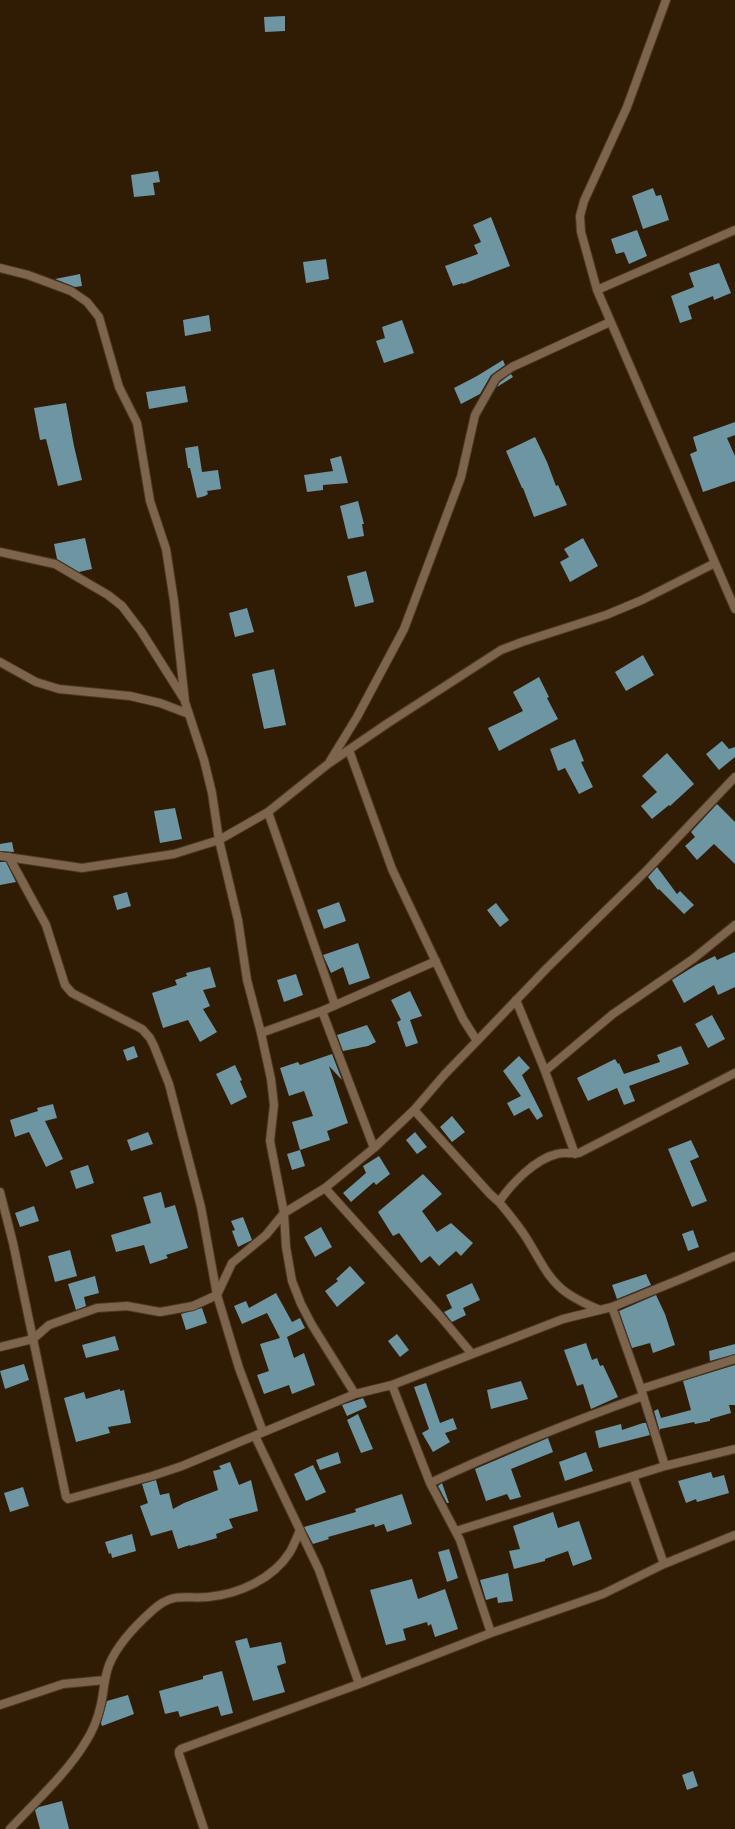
<!DOCTYPE html>
<html>
<head>
<meta charset="utf-8">
<style>
  body { margin:0 }
  canvas { display:block; background:#301b05 }
</style>
</head>
<body>
<canvas width="735" height="1829"></canvas>
<script>
const context = document.querySelector('canvas').getContext('2d');
context.lineJoin = 'round';
function paint(path, color) { context.fillStyle = color; context.fill(path, 'evenodd'); }
function strokePath(path, color, width, dash) { context.strokeStyle = color; context.lineWidth = width; context.lineCap = dash ? 'butt' : 'round'; context.setLineDash(dash || []); context.stroke(path); }
paint(new Path2D(`
  M285,16V31L265,32L264,17Z
  M158,171L160,182L153,183L155,195L134,197L131,175Z
  M653,188L656,196L661,195L669,220L643,229L632,196Z
  M491,217L510,266L463,284V283L453,286L445,266L478,254L474,245L481,242L473,225Z
  M637,230L647,256L629,264L624,252L616,254L611,239Z
  M326,259L329,279L306,283L303,262Z
  M719,263L731,293L714,300L713,296L688,306L692,319L680,323L671,296L694,287L689,273Z
  M80,274L82,286L75,287L55,279Z
  M209,315L211,331L185,336L183,320Z
  M402,320L414,353L384,363L376,341L385,338L382,327Z
  M503,360L505,365L491,375L480,394L461,404L454,388L477,376Z
  M511,374L513,377L497,387L500,382Z
  M185,386L188,402L149,409L146,392Z
  M66,403L74,446L82,480L58,486L46,439L40,440L34,408Z
  M735,422V435L727,438L735,456V481L703,492L690,454L697,451L693,437Z
  M535,437L547,462L556,486L558,485L567,505L534,517L523,488H522L506,451Z
  M198,446L202,472L218,470L221,489L207,491L208,494L205,496L197,498L190,468H188L185,448Z
  M341,456L348,483L323,485V490L307,492L304,475L333,471L330,459Z
  M358,501L364,524H362L364,536L348,539L340,506Z
  M85,538L92,569L79,572L57,559L54,544Z
  M583,538L598,566L570,582L560,562L569,557L564,549Z
  M366,571L374,602L355,607L347,576Z
  M247,608L254,632L235,637L229,613Z
  M643,655L654,675L626,691L615,672Z
  M274,669L286,725L264,729L252,674Z
  M539,677L549,697L547,698L558,719L499,751L488,728L523,711L513,692Z
  M575,739L584,761L581,762L593,787L579,794L565,768L558,771L550,749Z
  M722,741L729,749L735,747V757L719,770L706,754Z
  M667,753L694,784L670,806L669,805L652,819L641,806L657,792L642,776Z
  M717,804L735,822V864L714,844L697,860L685,846L695,837L691,832Z
  M175,808L182,839L160,843L154,811Z
  M12,842L14,852L0,851V844Z
  M0,862H6L16,882L0,885Z
  M657,867L677,894L680,891L694,905L684,914L659,889L658,890L648,877Z
  M127,892L131,906L117,910L113,896Z
  M339,902L346,921L324,929L317,910Z
  M496,903L509,920L500,927L487,910Z
  M358,943L370,978L349,985L343,967L331,973L323,955Z
  M735,952V987L718,995L714,985L684,1003L672,980L696,965L715,956L717,960Z
  M210,967L216,987L203,990L210,1006L203,1009L217,1032L200,1042L188,1020L163,1028L152,993L177,985L175,980L187,976L186,973Z
  M296,974L303,995L284,1002L277,980Z
  M410,991L422,1016L410,1020L418,1043L406,1047L397,1022L401,1020L391,1000Z
  M712,1015L725,1039L708,1048L695,1024Z
  M367,1025L376,1042L368,1046L343,1051L337,1035Z
  M134,1046L138,1057L127,1061L123,1050Z
  M681,1046L689,1064L629,1086L635,1101L624,1105L617,1088L588,1101L577,1078L615,1059L618,1064L619,1063L624,1074L660,1062L657,1055Z
  M332,1054L342,1080L329,1066L348,1123L327,1131L330,1140L300,1150L305,1166L292,1170L287,1154L300,1150L292,1122L313,1116L304,1091L289,1096L280,1068L298,1062L300,1065Z
  M519,1056L530,1068L522,1075L543,1116L537,1120L529,1108L514,1116L507,1103L521,1096L503,1071Z
  M235,1065L242,1080L240,1081L247,1097L231,1105L216,1074Z
  M53,1104L57,1118L45,1121L63,1159L46,1167L29,1132L15,1137L10,1120L38,1111L37,1108Z
  M452,1116L465,1132L452,1142L440,1127Z
  M148,1132L153,1144L131,1151L127,1140Z
  M415,1132L427,1147L417,1154L406,1140Z
  M691,1140L699,1157L690,1161L707,1201L692,1207L668,1149Z
  M379,1156L390,1174L376,1185L374,1182L351,1202L343,1193L366,1173L363,1166Z
  M88,1165L94,1183L76,1189L70,1171Z
  M423,1174L442,1194L422,1211L437,1232L451,1223L473,1243L461,1256L456,1251L439,1266L430,1256L421,1263L399,1233L393,1236L378,1212Z
  M161,1192L165,1208L175,1205L188,1248L166,1255L168,1258L150,1264L144,1245L116,1252L111,1235L151,1223L143,1197Z
  M34,1206L39,1221L20,1227L15,1213Z
  M243,1217L252,1240L238,1247L232,1231L235,1230L231,1221Z
  M321,1227L332,1247L315,1257L304,1237Z
  M693,1230L699,1247L688,1251L682,1234Z
  M70,1250L77,1276L55,1282L48,1256Z
  M350,1266L365,1283L337,1307L325,1291L338,1281L336,1279Z
  M646,1274L651,1285L617,1299L612,1285Z
  M95,1276L99,1293L84,1297L86,1306L76,1310L68,1284Z
  M472,1283L480,1300L463,1308L466,1315L452,1322L444,1312L452,1308L446,1295Z
  M276,1293L292,1322L300,1318L305,1328L287,1337L294,1358L304,1353L315,1385L292,1394L289,1385L264,1394L257,1375L269,1371L260,1344L280,1338L267,1313L242,1324L234,1306L246,1301L249,1308Z
  M656,1295L665,1314L675,1345L653,1353L650,1343L632,1348L619,1311Z
  M202,1308L207,1323L186,1330L181,1314Z
  M397,1334L409,1350L400,1357L388,1341Z
  M115,1336L119,1350L86,1358L82,1345Z
  M586,1343L592,1360L597,1358L600,1366L603,1365L618,1397L591,1409L583,1384L577,1386L564,1350Z
  M735,1344V1354L710,1361L709,1351Z
  M24,1364L29,1380L5,1389L0,1371Z
  M735,1365V1405H729L731,1413L710,1419V1421L695,1424L694,1422L660,1429V1432L654,1411L658,1409L661,1418L691,1410L683,1381Z
  M521,1381L528,1399L491,1409L487,1390Z
  M426,1383L440,1423L453,1418L457,1429L445,1433L450,1442L433,1452L422,1433L429,1429L414,1387Z
  M120,1389V1391L124,1390L131,1423L108,1427L110,1433L76,1442L64,1398L84,1392L86,1399Z
  M363,1398L367,1407L347,1416L342,1405Z
  M358,1414L373,1449L361,1453L347,1420Z
  M643,1423H646L650,1435L599,1448L595,1431L621,1424L622,1430Z
  M548,1438L553,1452L511,1469L521,1497L510,1500L507,1494L486,1501L475,1469Z
  M338,1452L341,1463L320,1470L316,1460Z
  M586,1452L593,1471L565,1481L559,1462Z
  M230,1462L239,1485L251,1480L258,1511L229,1519L233,1528L216,1534L217,1538L190,1546V1545L178,1549L172,1530L151,1536L140,1506L148,1503L142,1484L156,1480L160,1495L169,1493L173,1509L184,1503L218,1490L213,1471L221,1469L219,1466Z
  M313,1465L326,1492L306,1501L294,1474Z
  M711,1472L713,1478L724,1475L729,1493L697,1502L696,1499L686,1503L678,1481Z
  M442,1483L449,1503H447L438,1486Z
  M23,1487L29,1506L10,1512L4,1493Z
  M402,1494L412,1524L387,1532L384,1524L375,1527L374,1524L328,1537L329,1539L313,1544L304,1527L356,1512L355,1509Z
  M553,1512L558,1528L579,1521L592,1559L573,1566L568,1551L545,1559V1561L514,1569L509,1551L520,1549L513,1526Z
  M132,1534L136,1551L112,1558L111,1553L109,1554L105,1542Z
  M449,1549L458,1578L447,1582L438,1552Z
  M508,1573L513,1601L498,1603L497,1597L486,1600L480,1580Z
  M412,1579L418,1599L445,1589L458,1629L435,1637L431,1624L428,1626L427,1622L403,1629L406,1640L386,1645L370,1590Z
  M247,1638L250,1648L281,1642L286,1663L277,1666L285,1692L253,1701L235,1641Z
  M222,1671L233,1713L221,1716L218,1706L180,1717L178,1711L165,1714L159,1691L203,1679V1676Z
  M128,1695L134,1714L102,1726L101,1723L107,1701Z
  M693,1771L698,1786L687,1790L682,1775Z
  M62,1801L69,1829H40L35,1810L39,1807Z`), '#6d95a2');
const minor = new Path2D(`
  M666,0L627,107L584,201L580,216L581,232L597,290L735,609
  M0,268L28,275L71,291L87,302L99,317L119,387L137,423L150,501L166,549L174,601L185,702L204,760L212,793L219,840L238,920L247,980L261,1033L271,1079L274,1105L270,1141L284,1213L286,1247L292,1281L301,1304L312,1325L355,1394
  M597,290L735,230
  M0,552L55,564L108,595L122,606L141,631L184,699
  M0,662L36,682L59,689L130,696L160,703L189,714
  M349,750L392,869L463,1019L477,1041
  M330,761L357,717L404,629L461,477L475,415L496,378L512,367L610,322
  M268,812L335,1005
  M0,856L82,868L174,854L219,840L268,812L328,764L388,723L501,650L522,642L606,615L642,600L715,563
  M9,857L46,925L65,985L72,993L142,1029L150,1038L154,1046L169,1084L201,1207L217,1295L239,1368L263,1432
  M516,1000L545,1071L575,1154
  M322,1011L374,1148
  M261,1033L322,1011L436,961
  M545,1071L613,1014L693,959L735,925
  M414,1110L490,1194L499,1202C511,1184 535,1159 557,1154C564,1152 571,1154 579,1153L735,1073
  M325,1188L440,1316L472,1354
  M0,1192L13,1243L66,1497L68,1499L152,1476L182,1466L355,1394L392,1385L563,1319L612,1307L681,1279L735,1256
  M499,1202C509,1214 519,1226 527,1239C539,1258 548,1280 567,1293C577,1300 588,1305 600,1310
  M0,1347L33,1339L49,1325L97,1308L127,1306L160,1312L193,1306L217,1295L232,1263L266,1235L284,1213L325,1188L374,1148L414,1110L445,1074L477,1041L547,968L647,870L735,777
  M392,1385L430,1483L460,1540L491,1633
  M641,1389L735,1359
  M255,1436L319,1570L359,1684
  M665,1466L735,1449
  M633,1476L664,1564
  M430,1483C500,1450 571,1422 643,1396
  M456,1531L665,1466L641,1389L612,1307
  M0,1705L63,1684L105,1680
  M10,1829C34,1803 67,1773 85,1743C93,1731 98,1718 101,1704C104,1691 104,1678 109,1665C117,1645 137,1624 154,1609C174,1592 184,1599 208,1597C239,1594 273,1579 290,1552C294,1545 297,1537 300,1530
  M204,1829L179,1754V1751L181,1749L359,1684L491,1633L603,1594L664,1564L735,1535`);
strokePath(minor, '#4c3823', 10);
strokePath(minor, '#7d644d', 8);
</script>
</body>
</html>
